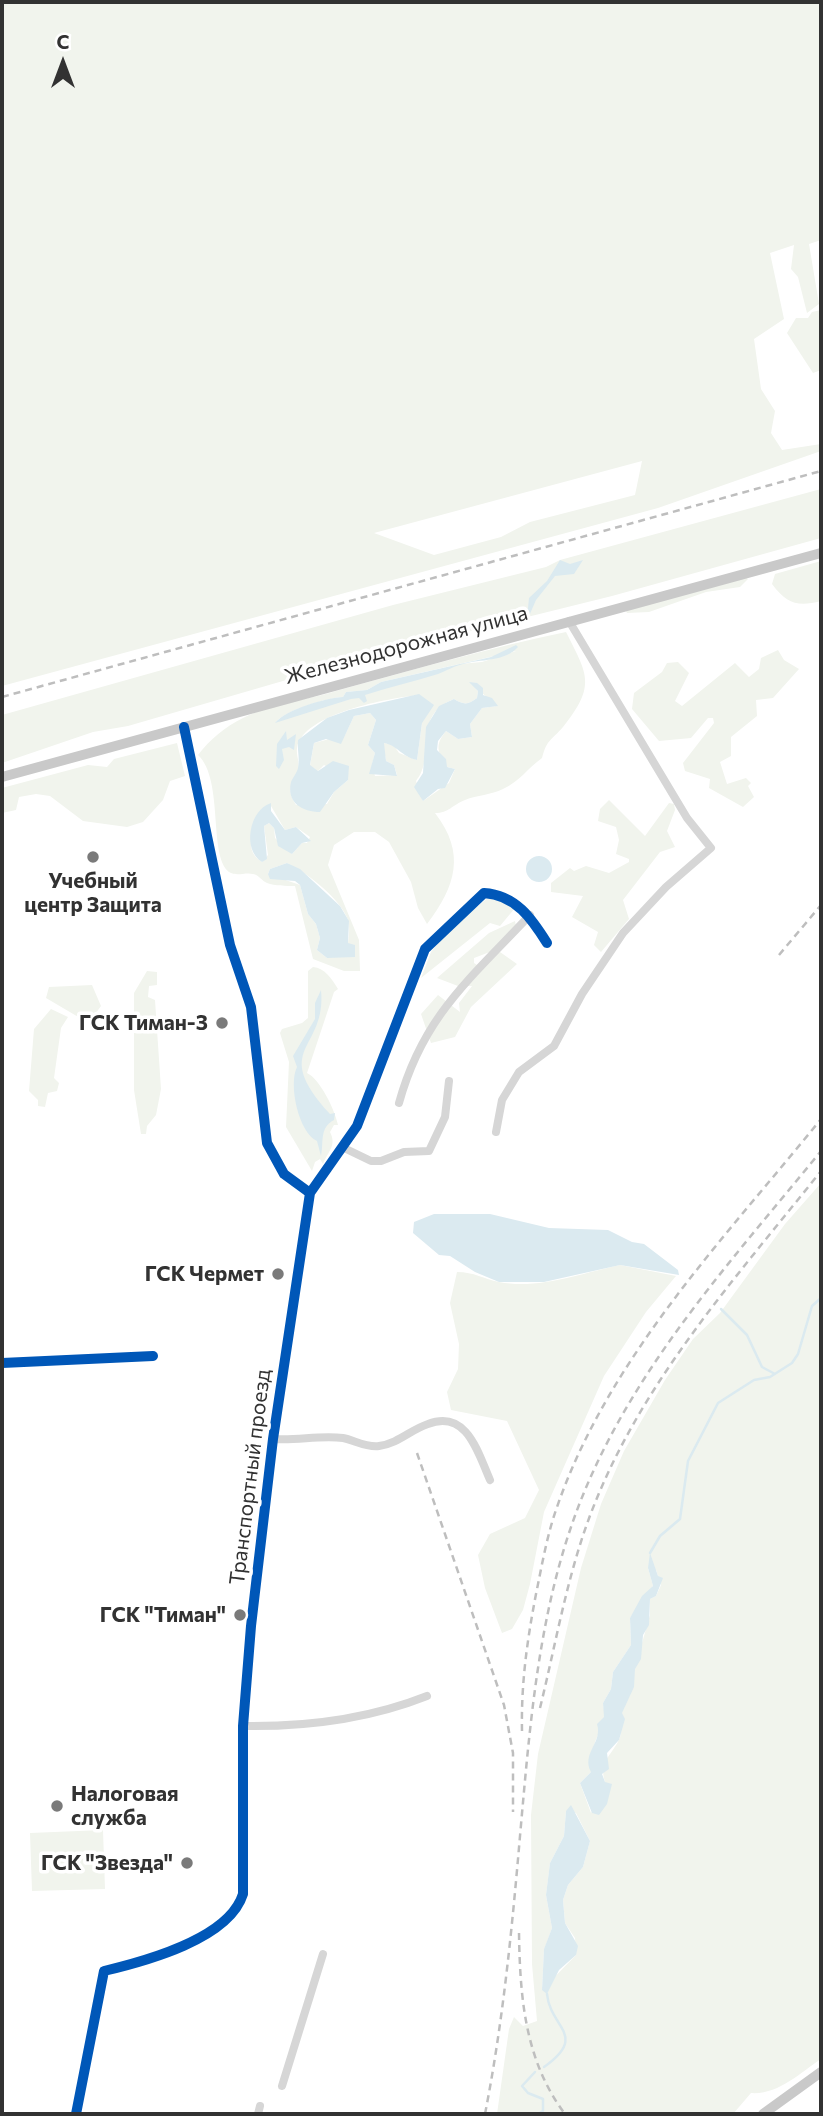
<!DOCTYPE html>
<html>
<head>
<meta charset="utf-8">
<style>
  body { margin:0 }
  #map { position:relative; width:823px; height:2116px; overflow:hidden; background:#fff; font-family:Commissioner,sans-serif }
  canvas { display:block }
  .frame { position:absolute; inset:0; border:4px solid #323232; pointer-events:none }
  .north { position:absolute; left:28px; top:28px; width:70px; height:70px; -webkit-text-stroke:5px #fff; paint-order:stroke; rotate:0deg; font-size:19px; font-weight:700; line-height:28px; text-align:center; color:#323232 }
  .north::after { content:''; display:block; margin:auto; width:24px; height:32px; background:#323232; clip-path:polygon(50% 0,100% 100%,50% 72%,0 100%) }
</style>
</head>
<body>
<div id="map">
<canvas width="823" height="2116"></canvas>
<div class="frame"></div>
<div class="north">С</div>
</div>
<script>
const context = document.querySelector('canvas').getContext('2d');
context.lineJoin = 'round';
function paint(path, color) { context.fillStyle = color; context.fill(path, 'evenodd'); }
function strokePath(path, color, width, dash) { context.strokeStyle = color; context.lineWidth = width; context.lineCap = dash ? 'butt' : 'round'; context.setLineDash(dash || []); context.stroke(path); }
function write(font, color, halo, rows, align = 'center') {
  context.font = font + ' Commissioner,sans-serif'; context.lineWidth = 7; context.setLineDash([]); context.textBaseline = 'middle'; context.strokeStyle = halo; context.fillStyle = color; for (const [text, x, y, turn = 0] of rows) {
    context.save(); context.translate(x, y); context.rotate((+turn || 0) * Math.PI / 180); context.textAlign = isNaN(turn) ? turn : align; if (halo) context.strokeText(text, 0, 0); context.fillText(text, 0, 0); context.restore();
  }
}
paint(new Path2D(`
  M2,2H821V240L809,244L819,304L807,313L798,277L791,269L794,245L770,253L784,319L754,339L761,389L775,411L771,433L782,450L821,444V451L658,508L2,686ZM642,461L635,495L530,522L501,537L434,555L374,533Z
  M821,310V370L813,373L787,333L796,318H808L812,312Z
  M821,489V538L612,596L362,658L128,726L93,732L2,763V715L393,605L546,567L560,560Z
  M821,561V601C798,607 787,604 772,584L775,574Z
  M745,577L748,579L740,587L706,592L649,612L627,613L625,609Z
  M566,632C587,674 597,685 563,727C551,741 547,739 542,758C528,768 519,782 503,789C491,795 477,795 465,800C452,805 449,813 435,813C466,853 456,886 427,924L418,908L411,882L389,842L375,832H354L334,845L328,865L359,940L360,971H344L313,959L295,886C286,886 275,886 267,883C262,881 259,875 253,874C246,872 238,876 231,873C207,861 225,780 198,755C210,739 225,727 243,718C270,704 307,700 336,691C412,670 489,648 566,632ZM516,651L482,662L460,664L276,722C286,710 327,698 343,697L346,692L367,690L381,682ZM474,686L497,706L482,708L470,724L472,737L458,739L446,731C434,746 438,752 447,767L455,769L449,783L423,801L416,781C437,756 410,717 454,699C464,705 468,705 477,698L478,691ZM419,695L422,723L417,760L399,753L393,744L383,743L386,761L394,765L397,775L375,776L372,765L375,753L368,745L376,720L370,713L354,716L345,735L314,743L310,766L318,771L324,765L348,780L334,792L327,804L296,805C285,786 293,786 298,770C300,762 296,755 297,748C303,713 390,698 419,695ZM271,806L285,830L296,827L310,837L307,843H302L292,854L275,838L274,828L269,823L264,826L268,855L262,862C238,847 260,822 271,806ZM287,863C306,872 341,899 348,920C350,927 349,936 348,943L327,958L317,950L320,938L316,924L308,914L300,885L268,874L270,869Z
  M778,650L784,660L799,669L773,698L756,700L757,716L731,737V756L720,762L727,784L746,778L751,783L748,786L754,797L743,807L709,788L710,779L685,771L683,763L714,723L713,718H708L691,738L659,741L632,709L634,693L662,672L667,663L678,662L689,673L675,701L682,706L735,663L749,677L759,669L761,658Z
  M177,743L185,776L170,781L163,800L143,822L127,827L83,821L50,796L36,794L19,797L16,810L2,813V788L88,765L107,767L114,759Z
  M609,800L645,836L669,803L674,804L675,810L667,831L675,847L660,852L623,900L629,919L601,952L594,945L598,932L572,917L583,896L551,892V883L570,868L574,871L586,866L609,873L629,862V859L616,854L619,840L616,827L598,821L600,809Z
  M490,896L503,900L515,908L500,926L490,923L421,978L431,952L448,931Z
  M515,921L516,926L495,950L474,958V963L477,965L500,952L517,964L471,1007L455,1037L431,1043L421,1014L438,995L460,1012L459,1003L472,986H458L437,978L489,933Z
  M313,967C325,968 332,979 338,989L334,992L307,1073C320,1079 335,1110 338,1125H334L330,1132C337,1146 328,1151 323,1164L320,1159L315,1162L312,1171L286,1127L289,1062L280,1033L282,1029L302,1023L308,1018V971Z
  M147,971L157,972V985L149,986L148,997L155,1000L161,1089L156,1115L147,1126L146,1134H141L134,1090V993Z
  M92,985L101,1006L93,1017L80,1018L46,998L49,987Z
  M51,1009L68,1017L61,1028L54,1078L59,1083L57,1091L48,1093L45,1107L38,1106V1100L29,1091L34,1029Z
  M821,1183V2059C800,2073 778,2095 751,2093L733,2114H497L509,2029L514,2017L523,2026L537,2021L532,1964L531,1815L538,1754L581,1568L601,1504L624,1451L665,1380L693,1339L720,1313L785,1224ZM648,1568L656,1570L661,1585L656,1596L650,1599V1615L632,1678C635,1693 623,1700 621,1715C620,1722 622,1730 620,1737C614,1754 598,1760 605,1782L591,1813L580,1783L591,1772L595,1742L605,1717L603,1703L611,1689L613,1672L631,1645L630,1618L653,1586ZM566,1811L576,1813L590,1841L583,1867L568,1885L563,1900L565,1923L575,1938L576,1955L542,1990L544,1950L552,1928L546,1895L550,1863L564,1836Z
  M620,1265L676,1276L646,1312L604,1376L544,1512L530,1584L523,1610L512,1629L502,1633L485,1588L478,1555L490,1534L525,1518L539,1490L507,1421L451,1410L447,1392L458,1369L459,1344L450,1303L457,1272C474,1272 484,1279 499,1282C538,1290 582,1273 620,1265Z
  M103,1830L105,1889L32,1891L30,1833Z`), '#f1f4ed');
paint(new Path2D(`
  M560,560L570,564L583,560L574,574L555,576L536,600L529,616L522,618L528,608L529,598L547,581Z
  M516,645L518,647C505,662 480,659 463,664C454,666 446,671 438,674C413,682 389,687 365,695L367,701L364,703L359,698L351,699L275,723C286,709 326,698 343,697L346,692L367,690L381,682L491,657Z
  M469,682L477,683L483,688V695L492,698L498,706L482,708L470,724L472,737L458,739L446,731L438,741L437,750L446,759L447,767L455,769L445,788L438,789L423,801L414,787L423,773L426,727L439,706L454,699C464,705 468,705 477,698L478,691Z
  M419,694L434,705L422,723L417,760C402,757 397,745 384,743L386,761L394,765L397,776L369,774L375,753L368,745L376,720L370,713L354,716L341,744L326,739L314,743L310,765L318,771L333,761L349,766L348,780L334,792L320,812C303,812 286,803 291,782C293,777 297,773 298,768C300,758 297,749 298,740L327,718L349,710Z
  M286,731L287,740L296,734L294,750L289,747L282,749L284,760L279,769L276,766L277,744Z
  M271,803V811L285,830L296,827L311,841L302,843L292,854L278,846L274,828L269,823L264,826L267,859L262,862C242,850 249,810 271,803Z
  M526 869a13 13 0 1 1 26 0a13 13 0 1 1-26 0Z
  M287,863L300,869L340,906L349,921L348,943L355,945V957L327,958L317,950L320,938L316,924L308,914L300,885L295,881L270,879L268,874L270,869Z
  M321,990C327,1051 269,1047 330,1114L335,1113L334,1120C319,1128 324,1142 321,1156L317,1141C299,1133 288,1085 297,1067L293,1056L315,1019V1003Z
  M434,1214H490L549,1228L608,1230L632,1242L644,1244L678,1270L679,1275L620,1265L544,1282H499L475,1272L450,1256L439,1255L413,1233L414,1222Z
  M650,1553L658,1576L663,1578L656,1596L650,1599L649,1625L643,1635L641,1659L635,1669L634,1687L622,1713L625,1719L619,1740L607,1753L609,1769L602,1774L605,1782L612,1784L607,1804L599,1815L592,1813L580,1783L591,1772C581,1753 603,1743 597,1724L604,1717L603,1703L611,1689L613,1672L631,1645L630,1618L642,1596L653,1586L648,1568Z
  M571,1805L590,1841L583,1867L568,1885L563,1900L565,1923L578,1946L576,1955L559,1970L547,1994L542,1990L544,1949L552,1928L546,1895L550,1863L564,1836L566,1811Z`), '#dbeaf0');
strokePath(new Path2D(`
  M721,1309L747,1335L762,1367L775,1374
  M650,1553L660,1536L680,1519L688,1461L718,1403L754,1380L770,1377L792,1363L798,1354L812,1306L821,1298
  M544,2067C589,2035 550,2028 547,1994
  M535,2072L522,2086L528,2093L543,2099V2111L538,2114`), '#dbeaf0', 2.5);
strokePath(new Path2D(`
  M184,727L230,945L251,1007L267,1143L284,1174L310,1193
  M399,1103C423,1016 470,979 530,915
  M496,1132L502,1100L519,1072L554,1046L582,994L623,933L666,887L711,848L687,818L569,621
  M342,1147L371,1161H381L404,1152L429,1151L445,1117L449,1081
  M2,1363L153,1356
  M273,1439C297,1441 319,1435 343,1438C354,1440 367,1448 379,1446C399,1443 410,1430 428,1424C467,1409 478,1453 490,1480
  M243,1726C306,1727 369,1719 427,1696
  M282,2086L323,1954
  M76,2114L104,1971C146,1961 229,1939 243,1894V1726L251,1626L273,1439L310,1193L357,1126L425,949L484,893C516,895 532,919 547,943
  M258,2114L260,2106`), '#d6d6d6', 8);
strokePath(new Path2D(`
  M2,777L821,553
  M763,2114L821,2072`), '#c9c9c9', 10);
strokePath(new Path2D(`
  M2,697L821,471
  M779,955L821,905
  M417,1453L504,1705L513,1753V1812
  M540,1708C556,1643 567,1576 591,1513C641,1382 735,1279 821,1171
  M522,1731C521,1684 527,1641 536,1594C542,1565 547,1535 557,1507C609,1357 724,1239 821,1119
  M519,1933C520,1998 525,2061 565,2114
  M485,2114C503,2022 512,1929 520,1836C531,1713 540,1588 592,1474C647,1352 738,1253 821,1151`), '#bebebe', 2.5, [7, 5]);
strokePath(new Path2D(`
  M184,727L230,945L251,1007L267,1143L284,1174L310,1193
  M2,1363L153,1356
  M76,2114L104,1971C146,1961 229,1939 243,1894V1726L251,1626L273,1439L310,1193L357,1126L425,949L484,893C516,895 532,919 547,943`), '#0057b8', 10);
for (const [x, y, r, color] of [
  [93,857,7,"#7a7a7a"],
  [222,1023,7,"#7a7a7a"],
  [278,1274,7,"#7a7a7a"],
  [240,1615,7,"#7a7a7a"],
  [57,1806,7,"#7a7a7a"],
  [187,1863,7,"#7a7a7a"]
]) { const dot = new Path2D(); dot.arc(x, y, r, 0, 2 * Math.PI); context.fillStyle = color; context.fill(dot); strokePath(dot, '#fff', 2.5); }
write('21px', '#323232', '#fff', [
  ["Железнодорожная улица",406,645,-15],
  ["Транспортный проезд",250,1477,-83]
]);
write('bold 21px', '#323232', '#fff', [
  ["Учебный",93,881,"center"],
  ["центр Защита",93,905,"center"],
  ["ГСК Тиман-3",208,1023],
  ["ГСК Чермет",264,1274],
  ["ГСК \"Тиман\"",226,1615],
  ["Налоговая",71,1794,"left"],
  ["служба",71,1818,"left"],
  ["ГСК \"Звезда\"",173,1863]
], 'right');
</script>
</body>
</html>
